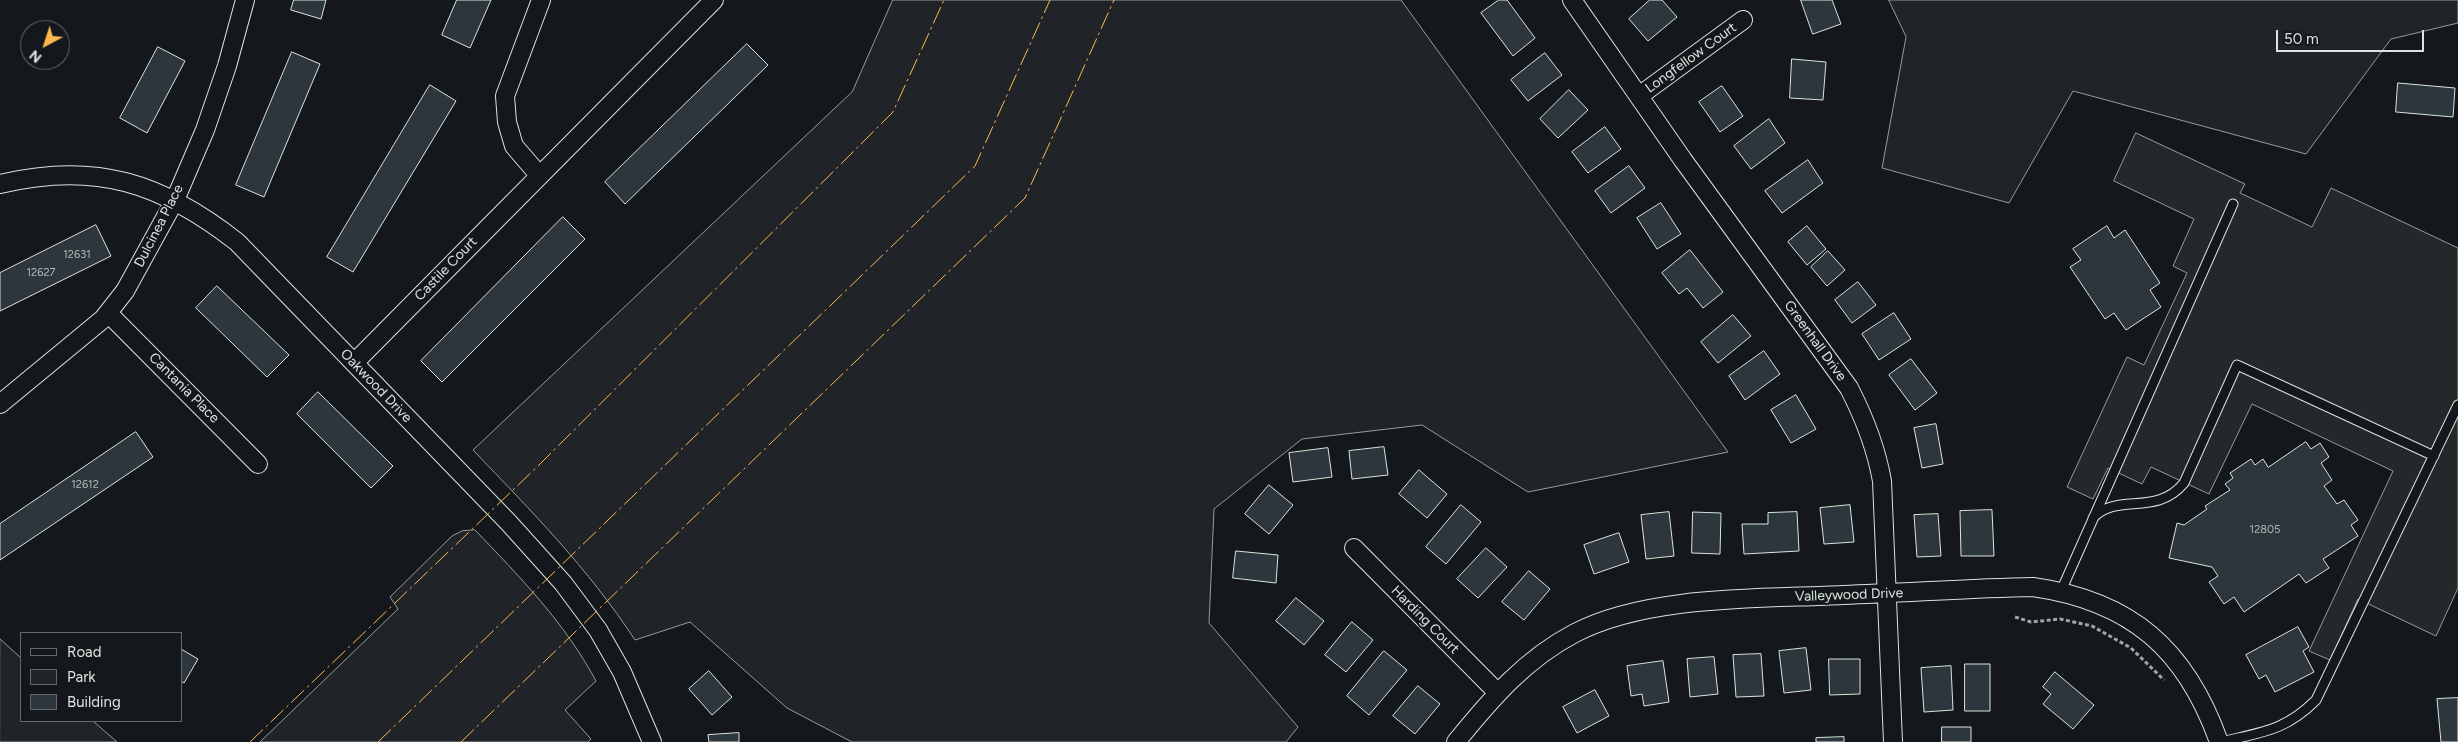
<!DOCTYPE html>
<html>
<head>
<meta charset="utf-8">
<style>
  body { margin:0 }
  #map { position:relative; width:2458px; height:742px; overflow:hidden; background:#14181c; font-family:Figtree,sans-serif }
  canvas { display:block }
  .legend { position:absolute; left:20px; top:632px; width:162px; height:90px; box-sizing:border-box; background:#14181c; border:1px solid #626a69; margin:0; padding:6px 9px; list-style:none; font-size:15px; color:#d8e6dc }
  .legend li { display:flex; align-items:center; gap:10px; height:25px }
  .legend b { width:25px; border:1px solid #626a69 }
  .north { position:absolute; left:20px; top:20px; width:50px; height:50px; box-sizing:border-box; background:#14181c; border:1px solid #626a69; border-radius:50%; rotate:220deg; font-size:14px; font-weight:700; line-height:20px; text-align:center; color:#d8e6dc }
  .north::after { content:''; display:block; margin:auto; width:18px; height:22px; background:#ffb74d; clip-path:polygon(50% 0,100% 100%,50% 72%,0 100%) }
  .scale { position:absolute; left:2276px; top:30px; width:148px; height:22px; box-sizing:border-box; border:2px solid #d8e6dc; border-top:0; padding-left:6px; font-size:15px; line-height:18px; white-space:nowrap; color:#d8e6dc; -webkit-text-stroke:4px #14181c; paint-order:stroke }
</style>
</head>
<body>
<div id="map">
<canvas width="2458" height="742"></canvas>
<ul class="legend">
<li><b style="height:6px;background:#14181c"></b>Road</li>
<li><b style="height:14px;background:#202428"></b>Park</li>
<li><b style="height:14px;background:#2c363c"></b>Building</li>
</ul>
<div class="north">N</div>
<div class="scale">50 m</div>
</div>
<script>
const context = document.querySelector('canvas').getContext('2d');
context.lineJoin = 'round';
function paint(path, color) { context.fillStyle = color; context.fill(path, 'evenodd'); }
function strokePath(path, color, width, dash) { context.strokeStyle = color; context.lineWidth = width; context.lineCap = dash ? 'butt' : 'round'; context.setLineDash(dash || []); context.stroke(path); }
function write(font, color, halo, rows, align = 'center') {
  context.font = font + ' Figtree,sans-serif'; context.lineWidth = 4; context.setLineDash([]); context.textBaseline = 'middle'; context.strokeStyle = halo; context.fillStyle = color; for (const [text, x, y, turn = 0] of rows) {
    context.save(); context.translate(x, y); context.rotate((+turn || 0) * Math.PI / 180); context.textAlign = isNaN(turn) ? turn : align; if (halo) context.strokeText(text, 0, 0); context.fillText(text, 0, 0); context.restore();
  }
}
const green = new Path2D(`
  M893,0H1401L1728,452L1528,492L1422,425L1302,439L1214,509L1209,623L1298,727L1286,742H852L787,708L690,622L635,640C587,567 533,513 473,450L852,92Z
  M1889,0H2458V23L2391,39L2306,154L2073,91L2009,203L1882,168L1906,37Z
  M475,530C520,577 565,623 596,681L565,710L591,739L588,742H260L398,609L390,597L452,536L462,531Z
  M0,639L21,658V721H93L117,742H0Z`);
paint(green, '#202428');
strokePath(green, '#939e99', 1);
const parking = new Path2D(`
  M2136,133L2245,184L2240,193L2312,227L2331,188L2458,248V588L2436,636L2358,599L2330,660L2309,651L2393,471L2252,404L2209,494L2151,467L2142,484L2108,468L2093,499L2067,487L2127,357L2144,365L2187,273L2173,266L2194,219L2114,181Z`);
paint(parking, '#24282b');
strokePath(parking, '#939e99', 1);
const building = new Path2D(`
  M294,0H326L321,19L291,10Z
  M457,0H491L470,48L442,35Z
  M1499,0H1507L1535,38L1513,56L1481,13Z
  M1650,0H1662L1677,17L1648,41L1629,19Z
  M1801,0H1832L1841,24L1813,34Z
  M747,44L768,65L625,204L605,182Z
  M158,47L185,61L147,133L120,118Z
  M292,52L320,64L264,197L236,185Z
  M1545,53L1562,75L1528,101L1511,80Z
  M1792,59L1826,62L1823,100L1790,98Z
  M2398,83L2455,88L2453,117L2396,112Z
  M430,85L456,101L353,272L327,257Z
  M1722,86L1743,116L1720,132L1699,102Z
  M1569,90L1588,110L1558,138L1540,119Z
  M1769,119L1785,143L1751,169L1734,146Z
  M1605,127L1621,149L1588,173L1572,152Z
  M1808,160L1823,183L1782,213L1765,191Z
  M1629,166L1645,188L1611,213L1595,191Z
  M1661,203L1681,234L1657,249L1637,218Z
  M563,217L585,239L442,382L421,361Z
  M96,225L111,256L0,311V273Z
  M1807,226L1826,249L1807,265L1788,242Z
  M2107,226L2114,238L2125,230L2160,283L2150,290L2161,307L2126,330L2114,313L2105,319L2070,267L2081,260L2073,249Z
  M1690,250L1723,292L1703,308L1687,288L1679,294L1662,273Z
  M1828,251L1845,270L1827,286L1811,267Z
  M1858,282L1876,305L1852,323L1835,300Z
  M217,286L289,355L267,377L196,308Z
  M1894,313L1911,339L1879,360L1862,334Z
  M1733,315L1751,336L1718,363L1701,342Z
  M1764,351L1780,374L1745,400L1729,376Z
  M1911,359L1937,393L1915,410L1889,375Z
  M318,392L393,466L371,488L297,414Z
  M1796,395L1816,429L1791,443L1771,410Z
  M1936,424L1943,464L1922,468L1914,428Z
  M136,432L153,457L0,560V524Z
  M2306,442L2311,449L2320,443L2329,457L2321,463L2332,480L2324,486L2337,504L2344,500L2358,520L2351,525L2358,536L2323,559L2329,568L2306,583L2299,574L2244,612L2234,597L2224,604L2209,582L2218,576L2212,567L2169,558L2177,523L2184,525L2207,509L2205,506L2230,490L2225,484L2233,478L2230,473L2251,459L2255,465L2263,459L2268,467Z
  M1384,447L1388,475L1352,479L1349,451Z
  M1328,448L1332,477L1293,482L1289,453Z
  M1419,470L1447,494L1427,518L1399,494Z
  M1269,485L1293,505L1269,534L1245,514Z
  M1461,505L1481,522L1446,564L1426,547Z
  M1850,505L1854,542L1824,544L1820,508Z
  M1992,510L1994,556H1961L1960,511Z
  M1669,512L1674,556L1646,559L1641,515Z
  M1693,512L1721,513L1720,554L1692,553Z
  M1797,512L1799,551L1744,554L1742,524H1768V513Z
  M1938,514L1941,556L1917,557L1914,515Z
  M1619,533L1629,562L1594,574L1584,545Z
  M1486,548L1507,567L1478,598L1457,579Z
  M1236,551L1278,555L1276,583L1233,578Z
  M1529,571L1550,589L1524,620L1502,602Z
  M1296,598L1324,621L1304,645L1276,621Z
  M1352,622L1373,640L1346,672L1325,655Z
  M2298,627L2309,647L2303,651L2314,672L2275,692L2266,675L2259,679L2246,655Z
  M1806,648L1811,690L1784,693L1779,651Z
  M181,649L198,659L184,683L181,681Z
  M1384,651L1407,670L1369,715L1347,696Z
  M1761,654L1764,696L1736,697L1733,655Z
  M1714,657L1718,694L1690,697L1687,659Z
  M1829,659H1860V694L1830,695Z
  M1663,661L1669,702L1644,706L1642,694L1631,696L1627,666Z
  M1965,664H1990V711H1965Z
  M1951,666L1953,710L1924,712L1921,668Z
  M709,671L732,697L712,715L689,689Z
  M2055,672L2094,705L2073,729L2043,704L2051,694L2043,687Z
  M1418,686L1440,704L1415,734L1393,716Z
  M1595,690L1609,716L1577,733L1563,707Z
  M2458,698V742H2441L2437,699Z
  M1942,727H1971V742H1942Z
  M739,733V742H709L708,735Z
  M1844,737V742H1816V738Z`);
paint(building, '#2c363c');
strokePath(building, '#d8e6dc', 1);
const service = new Path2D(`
  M2093,518C2117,492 2156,517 2184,483L2237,365L2434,456
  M2061,591L2233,204
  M2221,742C2262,732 2285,731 2316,700L2458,405`);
const minor = new Path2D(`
  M1572,0L1683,160L1849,388C1865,419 1876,447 1882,481L1893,742
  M1639,96L1743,20
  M539,175L514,146L507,122L505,96L541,0
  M0,184C95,161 162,183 237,242L509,523L563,583L598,630L622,672L652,742
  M108,313L258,464
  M354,363L714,0
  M0,404L103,319L125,291L175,200L205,130L227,66L245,0
  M1354,548L1497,692
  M1456,742C1491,699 1525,659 1575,633C1648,595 1761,599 1843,595C1906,593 1970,588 2033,587C2131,601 2186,649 2219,742`);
strokePath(service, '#d8e6dc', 11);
strokePath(minor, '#d8e6dc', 20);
strokePath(new Path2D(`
  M2015,617L2031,622L2060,619L2092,626L2131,648L2164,680`), '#9da8a2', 3, [4, 2.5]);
strokePath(service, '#14181c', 9);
strokePath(minor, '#14181c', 18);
strokePath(new Path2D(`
  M250,742L539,465L893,112L944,0
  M378,742L975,166L1050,0
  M461,742L1025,198L1114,0`), '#ffb74d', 1, [18, 4, 2.5, 4]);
write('11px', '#adbab4', null, [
  ["12631",77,255],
  ["12627",41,273],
  ["12612",85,485],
  ["12805",2265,530]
]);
write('14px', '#d8e6dc', '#14181c', [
  ["Longfellow Court",1691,58,-36],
  ["Dulcinea Place",159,226,-63],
  ["Castile Court",446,269,-46],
  ["Greenhall Drive",1815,341,54],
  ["Oakwood Drive",376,386,46],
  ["Cantania Place",184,388,45],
  ["Valleywood Drive",1849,595,-2],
  ["Harding Court",1425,620,45]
]);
</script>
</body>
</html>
